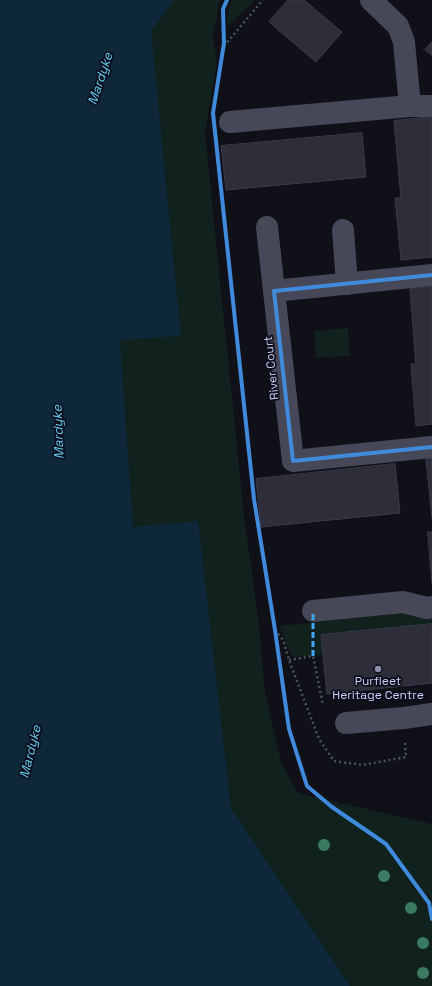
<!DOCTYPE html>
<html>
<head>
<meta charset="utf-8">
<style>
  body { margin:0 }
  canvas { display:block; background:#101018 }
</style>
</head>
<body>
<canvas width="432" height="986"></canvas>
<script>
const context = document.querySelector('canvas').getContext('2d');
context.lineJoin = 'round';
function paint(path, color) { context.fillStyle = color; context.fill(path, 'evenodd'); }
function strokePath(path, color, width, dash) { context.strokeStyle = color; context.lineWidth = width; context.lineCap = dash ? 'butt' : 'round'; context.setLineDash(dash || []); context.stroke(path); }
function write(font, color, halo, rows, align = 'center') {
  context.font = font + ' "Space Grotesk",sans-serif'; context.lineWidth = 3.5; context.setLineDash([]); context.textBaseline = 'middle'; context.strokeStyle = halo; context.fillStyle = color; for (const [text, x, y, turn = 0] of rows) {
    context.save(); context.translate(x, y); context.rotate((+turn || 0) * Math.PI / 180); context.textAlign = isNaN(turn) ? turn : align; if (halo) context.strokeText(text, 0, 0); context.fillText(text, 0, 0); context.restore();
  }
}
paint(new Path2D(`
  M174,0H220L213,35L217,62L205,133L244,516L259,625L265,692L281,762L298,793L432,824V986H232L78,396L151,30Z
  M232,0H255L230,24L227,25L228,13Z
  M348,328L350,356L316,358L314,331Z
  M432,610V624L321,635L323,655L292,657L279,626Z`), '#10211e');
paint(new Path2D(`
  M0,0H174L151,31L181,336L120,340L133,527L198,521L231,808L350,986H0Z`), '#0f2839');
const building = new Path2D(`
  M288,0H304L342,32L316,62L269,22Z
  M432,42V55L425,50Z
  M432,117V257L401,260L395,198H401L394,121Z
  M362,133L366,177L226,190L221,146Z
  M432,287V424L416,426L411,364H416L410,289Z
  M426,456H432V518Z
  M395,464L400,513L261,527L256,479Z
  M428,532H432V583Z
  M432,624V683L327,694L321,635Z`);
paint(building, '#2d2e3a');
strokePath(building, '#3a3b4b', 1);
strokePath(new Path2D(`
  M224,46L263,0
  M275,630L283,640L289,660L319,739L334,761L363,765L406,757L405,742
  M289,660L313,656L323,705`), '#46555b', 2.5, [2, 3]);
strokePath(new Path2D(`
  M371,0L398,26L404,42L410,106
  M230,122L410,106H432
  M267,227L274,291
  M343,230L347,284
  M432,275L274,291L293,461L432,447
  M313,611L403,602L427,608L432,607
  M346,723L404,718L432,714`), '#464858', 22);
strokePath(new Path2D(`
  M313,656V611`), '#3fa9f5', 3, [6, 3]);
strokePath(new Path2D(`
  M227,0L223,9L224,43L213,113L254,499L275,630L289,729L307,786L332,807L386,844L429,903L432,919
  M432,275L274,291L293,461L432,447`), '#408adc', 4);
context.fillStyle = '#3b7b61';
for (const [x, y] of [
  [324,845],
  [384,876],
  [411,908],
  [423,943],
  [423,973]
]) { context.beginPath(); context.arc(x, y, 6, 0, 2 * Math.PI); context.fill(); }
for (const [x, y, r, color] of [
  [378,669,4,"#8a8dab"]
]) { const dot = new Path2D(); dot.arc(x, y, r, 0, 2 * Math.PI); context.fillStyle = color; context.fill(dot); strokePath(dot, '#0d0d1b', 1.5); }
write('12px', '#cbd0fa', '#0d0d1b', [
  ["River Court",272,368,-96]
]);
write('12px', '#cbd0fa', '#0d0d1b', [
  ["Purfleet",378,682],
  ["Heritage Centre",378,696]
]);
write('italic 13px', '#63cdf1', '#0d0d1b', [
  ["Mardyke",101,79,-72],
  ["Mardyke",59,432,-92],
  ["Mardyke",31,752,-76]
]);
</script>
</body>
</html>
